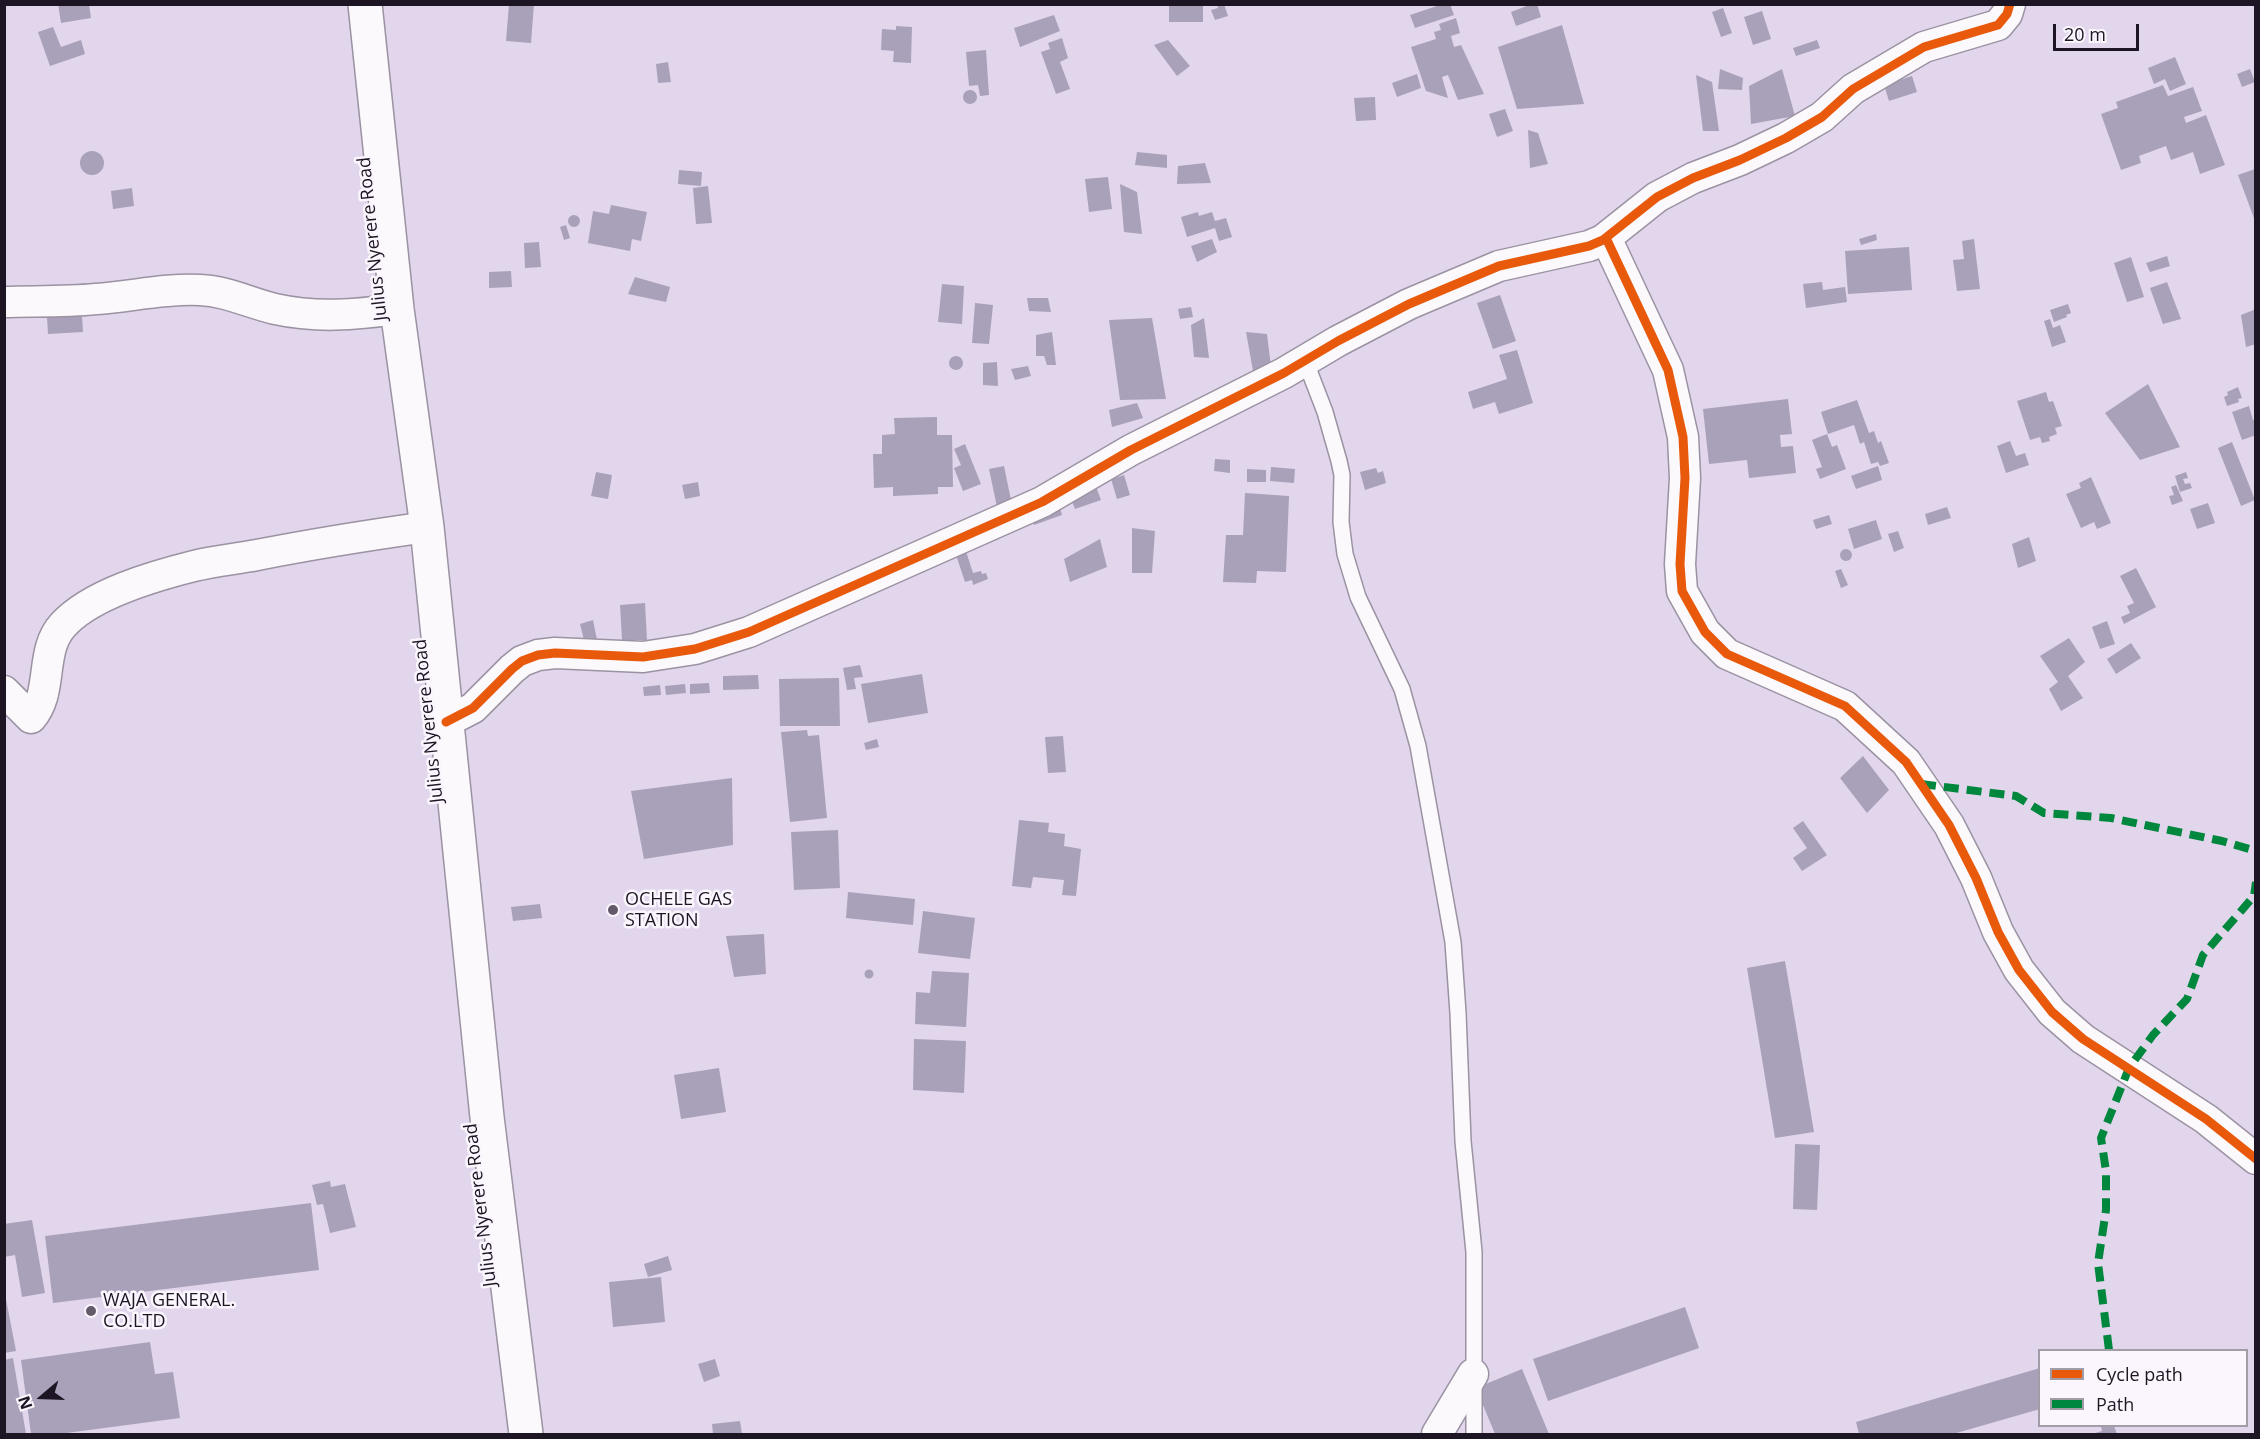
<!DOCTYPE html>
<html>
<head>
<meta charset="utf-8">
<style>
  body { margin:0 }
  #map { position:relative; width:2260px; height:1439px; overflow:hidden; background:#e2d6ec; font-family:"Open Sans",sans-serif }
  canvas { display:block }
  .frame { position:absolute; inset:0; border:6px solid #1d1523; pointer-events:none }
  .legend { position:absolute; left:2038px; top:1349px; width:210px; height:78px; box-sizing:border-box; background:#fbf6fe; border:2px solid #a29ca6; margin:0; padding:8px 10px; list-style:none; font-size:18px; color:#1d1523 }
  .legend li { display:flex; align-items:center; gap:12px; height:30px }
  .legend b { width:30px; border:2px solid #a29ca6 }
  .north { position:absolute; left:12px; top:1367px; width:60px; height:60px; -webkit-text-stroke:4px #fbf6fe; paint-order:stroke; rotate:251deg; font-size:16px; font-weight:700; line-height:24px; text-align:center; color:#1d1523 }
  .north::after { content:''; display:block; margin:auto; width:21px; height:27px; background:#1d1523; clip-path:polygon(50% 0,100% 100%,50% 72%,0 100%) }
  .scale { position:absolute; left:2053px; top:24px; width:86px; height:27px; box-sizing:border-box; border:3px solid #1d1523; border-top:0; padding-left:8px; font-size:18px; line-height:21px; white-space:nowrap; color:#1d1523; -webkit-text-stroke:4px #fbf6fe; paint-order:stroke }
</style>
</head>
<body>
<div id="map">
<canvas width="2260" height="1439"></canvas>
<div class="frame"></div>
<ul class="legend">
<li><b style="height:8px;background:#e8590c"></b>Cycle path</li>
<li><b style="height:8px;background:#00873e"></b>Path</li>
</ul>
<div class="north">N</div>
<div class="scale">20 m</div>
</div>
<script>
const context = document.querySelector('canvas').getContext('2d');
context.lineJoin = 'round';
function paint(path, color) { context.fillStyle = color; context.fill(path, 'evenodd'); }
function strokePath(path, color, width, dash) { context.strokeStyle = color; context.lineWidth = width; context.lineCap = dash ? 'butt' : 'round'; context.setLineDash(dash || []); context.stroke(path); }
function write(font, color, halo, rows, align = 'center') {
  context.font = font + ' "Open Sans",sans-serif'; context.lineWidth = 5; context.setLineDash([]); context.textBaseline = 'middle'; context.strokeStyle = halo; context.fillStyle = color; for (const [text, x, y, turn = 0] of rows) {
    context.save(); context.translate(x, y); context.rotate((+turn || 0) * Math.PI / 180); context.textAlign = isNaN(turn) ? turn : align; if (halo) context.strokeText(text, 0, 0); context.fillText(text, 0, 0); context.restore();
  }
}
paint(new Path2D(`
  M58,4H89L91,18L61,23Z
  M509,4H534L531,43L506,41Z
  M1169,4H1203V22H1169Z
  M1217,4H1224L1228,16L1215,20L1211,10L1218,8Z
  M1443,4H1450L1454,15L1415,28L1410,15Z
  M1532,4H1537L1541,17L1516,26L1511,12Z
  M1723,8L1732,33L1721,37L1712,12Z
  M1762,11L1771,39L1753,45L1744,17Z
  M1054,15L1060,31L1020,47L1014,28Z
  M1456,18L1460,33L1451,36L1454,47L1461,45L1484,94L1458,100L1448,75L1442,77L1448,98L1426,91L1411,47L1436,39L1434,32L1441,30L1439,24Z
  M1562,25L1584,104L1517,109L1498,47Z
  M896,26L912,27L911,63L893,62L894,51L881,50L882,29L896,30Z
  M53,27L61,47L81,40L85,54L50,66L38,32Z
  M1062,38L1068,58L1060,62L1070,89L1056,94L1041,52L1050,49L1048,43Z
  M1168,40L1190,66L1177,76L1154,45Z
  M1817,40L1820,48L1796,56L1793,48Z
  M986,50L989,95L980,96L978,85L969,86L966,52Z
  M2175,57L2186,84L2170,91L2165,79L2154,84L2148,68Z
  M668,62L671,82L658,83L656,64Z
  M1720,69L1743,78L1742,90L1718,89Z
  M1782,69L1795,116L1751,124L1749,86Z
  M2250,69L2255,82L2242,87L2237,74Z
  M1417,74L1421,88L1397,97L1392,83Z
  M1696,75L1712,82L1719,131H1703Z
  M1912,76L1917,92L1889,101L1884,85Z
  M2163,85L2168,96L2193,87L2202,111L2184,117L2186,123L2206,115L2225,165L2200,174L2193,152L2171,160L2166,146L2139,156L2141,163L2121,170L2101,114L2118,108L2116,102Z
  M963 97a7 7 0 1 1 14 0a7 7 0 1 1-14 0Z
  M1375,97L1376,120L1356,121L1354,98Z
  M1505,109L1513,131L1497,137L1489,114Z
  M1528,130L1538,133L1548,164L1530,168Z
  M80 163a12 12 0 1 1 24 0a12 12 0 1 1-24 0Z
  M1137,152L1167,155V168L1135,165Z
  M1205,163L1211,183L1177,184L1178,166Z
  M2255,169L2256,171L2255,221L2238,175Z
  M679,170L702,172L701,186L678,184Z
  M1108,177L1112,209L1089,212L1085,179Z
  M1120,184L1137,192L1142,234L1124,232Z
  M708,186L712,223L696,224L693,188Z
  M132,188L134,206L113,209L111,191Z
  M611,205L647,212L641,241L632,239L630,251L588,243L593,211L609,214Z
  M1198,212L1199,216L1212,212L1215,221L1226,218L1232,237L1219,241L1215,228L1187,237L1181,217Z
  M568 221a6 6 0 1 1 12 0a6 6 0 1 1-12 0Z
  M566,225L570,238L564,240L560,227Z
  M1876,234L1877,240L1861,245L1859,239Z
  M1212,239L1217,252L1197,262L1191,246Z
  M1974,239L1980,289L1957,291L1953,260L1964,259L1962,241Z
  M539,242L541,267L525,268L524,243Z
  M1909,247L1912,290L1848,294L1845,251Z
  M2167,256L2170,266L2150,272L2146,263Z
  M2131,257L2144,297L2127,302L2114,263Z
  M511,271L512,287L489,288V272Z
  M635,277L670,287L666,302L628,294Z
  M1822,282L1823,290L1845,287L1847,302L1806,308L1803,284Z
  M2167,282L2181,319L2163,324L2150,288Z
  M942,284L964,286L962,324L938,322Z
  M1500,295L1516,341L1493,349L1477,303Z
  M1027,298H1048L1051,312L1029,311Z
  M975,303L993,305L989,344L972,343Z
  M2068,304L2071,313L2066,315L2067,317L2054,322L2050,310Z
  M1191,307L1193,317L1180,319L1178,309Z
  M2256,309V344L2246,347L2241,315Z
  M82,316L83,332L48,334L47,317Z
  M1152,318L1166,399L1120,400L1109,320Z
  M1204,318L1209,358L1194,357L1191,325Z
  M2050,319L2053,328L2060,325L2066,342L2052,347L2044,321Z
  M1052,332L1056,365H1047L1044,356H1036V335Z
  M1246,332L1267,334L1271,367L1253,371Z
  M1517,350L1533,403L1499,414L1495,402L1473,409L1468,392L1507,379L1499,355Z
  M949 363a7 7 0 1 1 14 0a7 7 0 1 1-14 0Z
  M997,362L998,386L983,385V363Z
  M1028,366L1031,376L1015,380L1011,369Z
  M2148,384L2180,447L2140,460L2105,413Z
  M2238,387L2242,398L2238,399L2239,402L2227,406L2224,397L2228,395L2227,392Z
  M2046,392L2049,402L2053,401L2062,426L2055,428L2057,434L2049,437L2050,441L2042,443L2040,437L2030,440L2017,401Z
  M1788,399L1792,434L1780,435L1781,447L1793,446L1796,473L1749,478L1747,460L1709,464L1703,409Z
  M1857,400L1869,433L1874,431L1878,443L1881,441L1889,463L1880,466L1878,462L1871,464L1864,442L1860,444L1854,425L1828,434L1821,412Z
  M1137,403L1143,418L1112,427L1109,410Z
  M2249,406L2253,420L2256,419V435L2242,440L2232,412Z
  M937,417V435H952L953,487H938V494L893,496V487L874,488L873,454H882V435L895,434L894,418Z
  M1827,434L1832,447L1837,445L1846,469L1820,479L1816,469L1822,467L1812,440Z
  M2010,441L2016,456L2025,453L2029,465L2006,473L1997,446Z
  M2232,442L2255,500L2241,506L2218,448Z
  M965,444L981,484L963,491L954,468L961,465L954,449Z
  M1215,459L1230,460V473L1214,471Z
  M1004,466L1012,505L997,507L989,469Z
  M1878,466L1882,480L1856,489L1851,476Z
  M1271,467L1295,469L1294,483L1270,481Z
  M1376,468L1378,473L1383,471L1386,483L1365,490L1360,472Z
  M1112,469L1115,478L1124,475L1130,495L1117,499L1111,479Z
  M1247,469L1266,470V482H1247Z
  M596,472L612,475L608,499L591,496Z
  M2186,472L2188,478L2183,479L2185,484L2190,483L2192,488L2180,492L2175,476Z
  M2091,477L2111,523L2097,529L2094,522L2081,528L2066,494L2081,488L2079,483Z
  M698,482L700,496L685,499L682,485Z
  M1095,484L1101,500L1075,509L1069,494Z
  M2176,485L2183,501L2172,505L2169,496L2174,495L2171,487Z
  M1245,493L1289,496L1286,572L1257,571L1256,583L1223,582L1226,535H1243Z
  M2208,503L2215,523L2197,529L2190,509Z
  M1947,507L1951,518L1928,525L1925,514Z
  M1060,508L1062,515L1034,525L1030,513Z
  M1829,515L1832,524L1816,529L1813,520Z
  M1876,520L1882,539L1854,549L1848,529Z
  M1132,528L1155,531L1152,573H1132Z
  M1898,531L1904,548L1894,552L1888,534Z
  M2029,537L2036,561L2018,568L2012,544Z
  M1100,539L1107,567L1070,582L1064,559Z
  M1840 555a6 6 0 1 1 12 0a6 6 0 1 1-12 0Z
  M966,551L973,573L981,571L982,574L986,573L988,579L973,585L972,580L965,582L956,555Z
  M2136,568L2156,607L2124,624L2121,617L2130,613L2127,606L2134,603L2120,576Z
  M1841,569L1848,585L1841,588L1835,571Z
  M645,603L647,640H622L620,605Z
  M593,620L598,645L586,648L580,624Z
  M2107,621L2115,644L2100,649L2092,627Z
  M2069,638L2085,662L2068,676L2083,698L2061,711L2049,689L2058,682L2040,656Z
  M2131,643L2141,658L2116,674L2107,659Z
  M860,665L863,677L854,678L856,689L847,690L843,668Z
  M922,674L928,713L868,723L861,684Z
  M758,675L759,689L723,690V676Z
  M839,678L840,726H780L779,679Z
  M709,683L710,693L690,694V684Z
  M685,684L686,693L666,695L665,686Z
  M660,685L661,695L644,696L643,687Z
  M807,730L808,736L819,735L827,818L790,822L781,732Z
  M1063,736L1066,772L1048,773L1045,737Z
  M877,739L879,747L866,750L864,743Z
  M1863,756L1889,790L1867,813L1840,778Z
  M732,778L733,845L644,859L631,791Z
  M1019,820L1049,823L1048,832L1065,834L1064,846L1081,849L1076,896L1062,895L1064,880L1033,877L1031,888L1012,886Z
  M1803,821L1827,855L1802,871L1793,858L1807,848L1793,828Z
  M838,830L840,888L794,890L791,832Z
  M848,892L915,899L913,925L846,918Z
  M540,904L542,918L513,921L511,907Z
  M923,911L975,918L970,959L918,953Z
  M764,934L766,974L734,977L726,936Z
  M1785,961L1814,1132L1775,1138L1747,968Z
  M864.5 974a4.5 4.5 0 1 1 9 0a4.5 4.5 0 1 1-9 0Z
  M932,971L969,973L966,1027L915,1024L916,992L930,993Z
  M914,1039L966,1041L964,1093L913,1090Z
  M719,1068L726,1112L681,1119L674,1075Z
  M1795,1144L1820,1145L1817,1210L1793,1209Z
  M330,1181L331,1187L345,1184L356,1227L330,1233L323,1204L317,1205L312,1185Z
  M311,1203L319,1270L53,1303L45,1236Z
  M32,1220L45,1293L22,1297L15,1255L4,1257V1224Z
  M668,1256L672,1270L648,1277L644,1264Z
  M661,1277L665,1322L613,1327L609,1282Z
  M6,1299L16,1351L4,1353V1300Z
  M1685,1307L1699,1348L1548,1401L1533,1359Z
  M150,1342L155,1374L173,1372L180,1418L59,1434H31L21,1360Z
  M13,1358L26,1434H4V1360Z
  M715,1359L720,1376L704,1382L698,1364Z
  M2040,1368V1409L1953,1434H1859L1856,1422Z
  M1522,1369L1549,1434H1495L1476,1388Z
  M740,1421L742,1434H713L712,1424Z
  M2101,1426H2114L2117,1434H2092L2102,1431Z`), '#a9a1b9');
const lane = new Path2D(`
  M1305,360L1325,412L1339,461L1342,475L1341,522L1345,554L1358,597L1402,689L1418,746L1453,942L1458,1013L1463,1141L1474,1252V1434`);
const street = new Path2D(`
  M1606,238L1668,370L1683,437L1685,478L1680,564L1682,591L1705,632L1727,654L1845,706L1906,762L1949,825L1976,878L1998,932L2019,970L2052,1012L2083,1039L2206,1119L2256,1159
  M4,302C35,301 65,302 96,299C130,297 165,288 200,290C226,291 250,303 275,309C316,318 355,315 397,309
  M4,691L31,718C54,692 39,651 63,625C91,594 154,576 194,566C214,561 236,559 257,555C313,544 370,535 427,527
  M446,722L473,708L512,669L522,661L538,655L555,653L643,657L695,649L749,632L1042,502L1131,450L1284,373L1338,341L1409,304L1499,266L1589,246L1603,240L1657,197L1693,178L1740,160L1786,138L1822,117L1853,89L1924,47L1998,25L2007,14L2010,4
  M1437,1434L1473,1374`);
const highway = new Path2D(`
  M365,4L397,309L427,527L487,1117L526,1434`);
strokePath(lane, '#9b92a2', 18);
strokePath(street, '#9b92a2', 33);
strokePath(highway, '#9b92a2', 36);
strokePath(lane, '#fbf9fc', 15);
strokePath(street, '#fbf9fc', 30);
strokePath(highway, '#fbf9fc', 33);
strokePath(new Path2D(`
  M1921,784L2016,796L2044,813L2111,818L2222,841L2256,851
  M2109,1350L2098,1263L2106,1210V1171L2101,1138L2129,1068L2153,1035L2187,999L2203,955L2254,896L2256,882`), '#00873e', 8, [15, 8]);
strokePath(new Path2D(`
  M1606,238L1668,370L1683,437L1685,478L1680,564L1682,591L1705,632L1727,654L1845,706L1906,762L1949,825L1976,878L1998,932L2019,970L2052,1012L2083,1039L2206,1119L2256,1159
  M446,722L473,708L512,669L522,661L538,655L555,653L643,657L695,649L749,632L1042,502L1131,450L1284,373L1338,341L1409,304L1499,266L1589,246L1603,240L1657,197L1693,178L1740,160L1786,138L1822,117L1853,89L1924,47L1998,25L2007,14L2010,4`), '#e8590c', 9);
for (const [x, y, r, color] of [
  [613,910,6,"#625969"],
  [91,1311,6,"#625969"]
]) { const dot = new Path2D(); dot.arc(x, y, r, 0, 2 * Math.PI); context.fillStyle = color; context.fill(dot); strokePath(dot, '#fbf6fe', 2); }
write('18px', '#1d1523', '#fbf6fe', [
  ["Julius Nyerere Road",373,239,-96],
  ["Julius Nyerere Road",429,721,-96],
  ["Julius Nyerere Road",481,1205,-97]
]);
write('18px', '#1d1523', '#fbf6fe', [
  ["OCHELE GAS",625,900],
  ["STATION",625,921],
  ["WAJA GENERAL.",103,1301],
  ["CO.LTD",103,1322]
], 'left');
</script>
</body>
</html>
